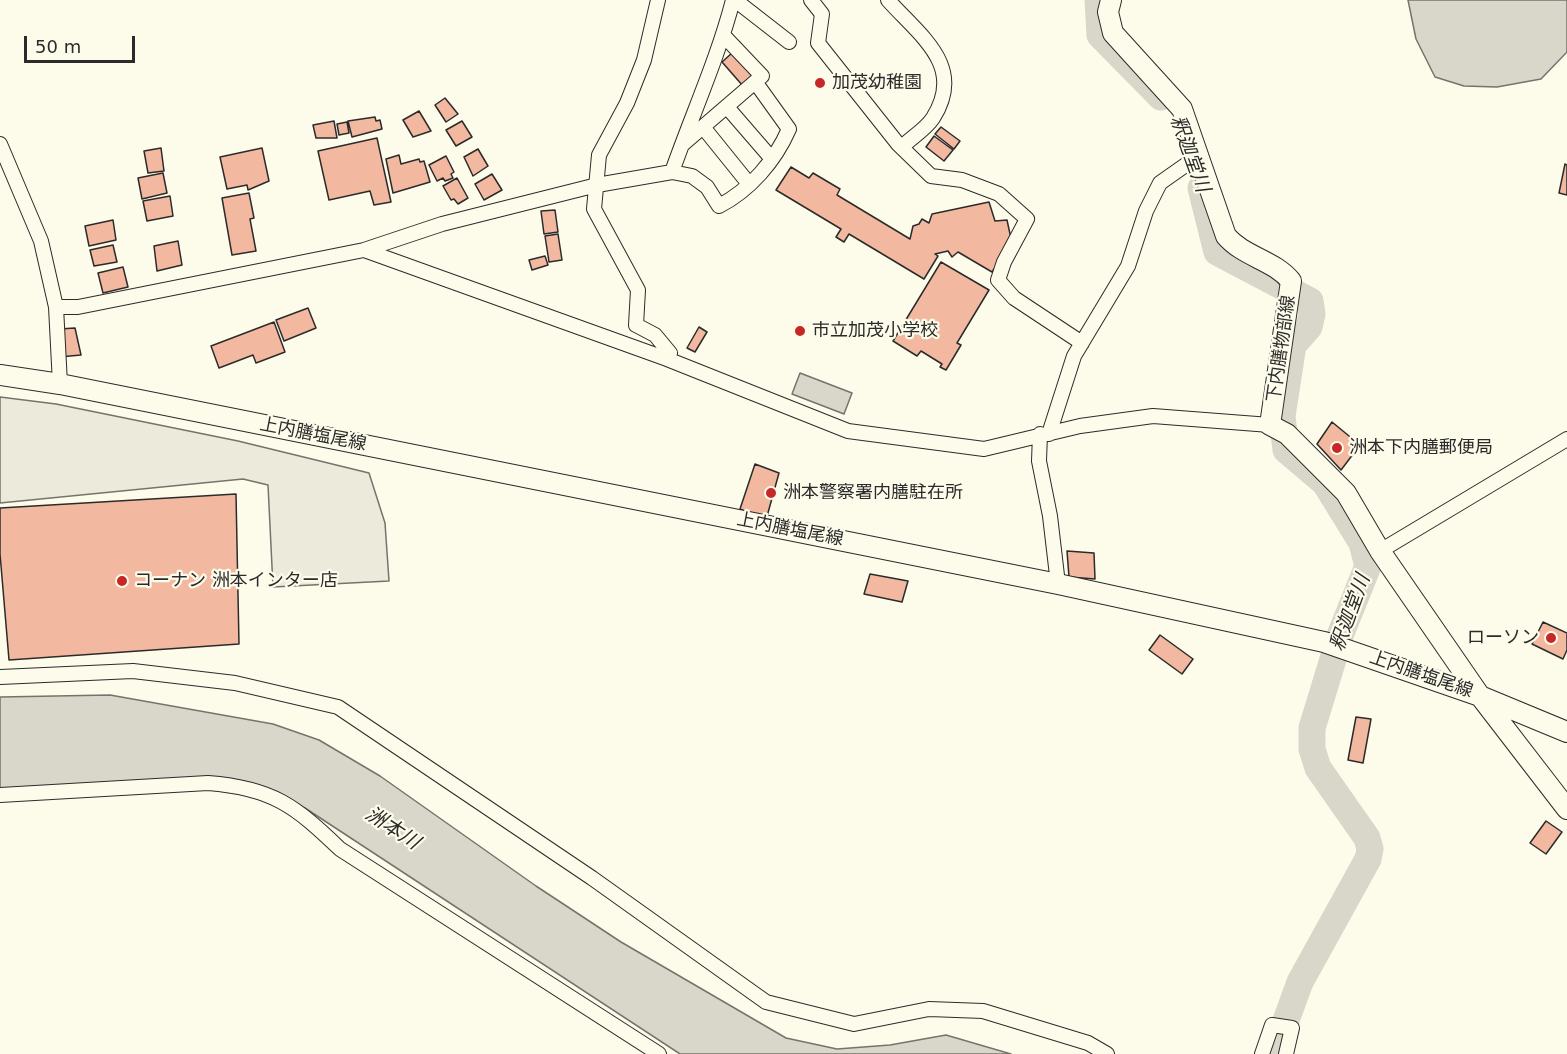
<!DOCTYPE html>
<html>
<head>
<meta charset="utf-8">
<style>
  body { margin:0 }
  #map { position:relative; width:1567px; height:1054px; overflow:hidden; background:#fdfbea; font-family:"DejaVu Sans",sans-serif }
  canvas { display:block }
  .scale { position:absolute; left:24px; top:36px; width:111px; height:27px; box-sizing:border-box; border:3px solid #2b2b2b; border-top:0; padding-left:8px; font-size:18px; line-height:21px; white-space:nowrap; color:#2b2b2b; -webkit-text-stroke:4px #fdfbea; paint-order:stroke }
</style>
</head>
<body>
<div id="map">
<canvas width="1567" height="1054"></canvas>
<div class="scale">50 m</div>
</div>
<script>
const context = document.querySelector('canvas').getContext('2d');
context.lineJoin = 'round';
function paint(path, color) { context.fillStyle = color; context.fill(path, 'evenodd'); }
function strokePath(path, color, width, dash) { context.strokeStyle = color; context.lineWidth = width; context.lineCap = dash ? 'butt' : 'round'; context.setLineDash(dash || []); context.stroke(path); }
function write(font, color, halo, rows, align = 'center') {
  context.font = font + ' "DejaVu Sans","Noto Sans JP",sans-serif'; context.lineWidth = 4.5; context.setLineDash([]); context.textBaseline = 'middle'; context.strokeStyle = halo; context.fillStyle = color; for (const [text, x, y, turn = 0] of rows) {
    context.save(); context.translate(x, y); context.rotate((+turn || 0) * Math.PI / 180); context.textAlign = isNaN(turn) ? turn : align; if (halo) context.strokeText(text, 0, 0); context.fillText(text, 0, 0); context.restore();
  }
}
const parking = new Path2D(`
  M0,397L56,404L238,441L369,473L385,523L389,581L273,587L268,485L243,479L0,503Z`);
paint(parking, '#eceadb');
strokePath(parking, '#74746e', 1.5);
const water = new Path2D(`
  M1408,0H1567V52L1541,79L1497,87L1464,86L1435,77L1416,39Z
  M800,373L852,393L844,414L792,394Z
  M110,695L273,724L319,740L380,776L536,886L621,942L786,1038L837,1049L890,1045L946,1035L1011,1054H680L305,808L267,790H0V697Z`);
paint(water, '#d8d7c9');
strokePath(water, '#74746e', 1.5);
strokePath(new Path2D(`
  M1098,0L1100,35L1161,97
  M1201,188L1217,252L1310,301L1312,314L1309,327L1293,345L1282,416L1286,450L1325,483L1362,543L1368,566L1341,633L1312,728V749L1318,768L1367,838L1370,849L1368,859L1300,982L1284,1026
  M1276,1054L1278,1046`), '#d8d7c9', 27);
const building = new Path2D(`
  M732,53L754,78L743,86L722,62Z
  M445,98L458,114L446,122L435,105Z
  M419,111L431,131L413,137L403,120Z
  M375,117L376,121L380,120L382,129L352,137L348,121Z
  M334,121L337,138H316L313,125Z
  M462,121L472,137L456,146L446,130Z
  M347,122L349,133L339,135L337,124Z
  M941,127L960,141L954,149L935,134Z
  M934,136L953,150L944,161L926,147Z
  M377,138L391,202L374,205L370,191L329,200L318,151Z
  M161,148L164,171L148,173L144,151Z
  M262,148L269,181L248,190L247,185L227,189L220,157Z
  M478,149L488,166L473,176L464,157Z
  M399,155L401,164L419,159L420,162L424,161L430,182L393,193L386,159Z
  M446,156L454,172L451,174L453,178L445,181L443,178L437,181L429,165Z
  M1565,164L1567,165V195L1559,193Z
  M791,167L809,178L813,173L840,189L837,195L910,239L913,226L919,224L922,219L929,223L932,214L989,202L995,221L1007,220L1012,243L992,272L958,252L952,257L948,251L935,254L938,256L924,279L849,234L844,242L836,237L841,229L776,190Z
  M163,173L167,193L142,199L138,178Z
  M492,174L502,190L484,200L475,184Z
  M457,178L468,198L458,204L454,199L451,200L443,186Z
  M249,193L254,218L250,219L256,251L232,255L222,198Z
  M170,196L173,216L147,221L143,201Z
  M555,210L558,232L544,234L541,211Z
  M113,220L116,240L89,246L85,226Z
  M558,234L562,260L549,262L545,236Z
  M178,241L182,265L157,271L154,246Z
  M113,245L117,262L94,266L90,250Z
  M545,256L548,265L532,270L529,260Z
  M941,262L989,290L957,343L961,345L946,370L940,367L942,364L921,351L917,356L893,341Z
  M123,267L128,287L103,293L98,273Z
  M308,308L316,328L284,341L276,320Z
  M274,322L285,352L256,363L253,355L219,368L211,346Z
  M699,327L707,332L695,352L687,348Z
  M75,328L81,355L59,357V329Z
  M1332,422L1360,445L1341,470L1317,444Z
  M755,464L779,473L766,520L740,509Z
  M236,494L239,644L9,660L0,554V508Z
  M1067,551L1094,553L1095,579L1069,577Z
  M870,574L908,581L902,602L864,594Z
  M1543,622L1567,633V650L1563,659L1532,644Z
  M1160,635L1193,659L1182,674L1149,650Z
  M1356,717L1371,719L1363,763L1348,760Z
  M1546,821L1562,832L1546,854L1530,843Z`);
paint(building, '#f2b8a0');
strokePath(building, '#2b2b2b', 1.5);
const minor = new Path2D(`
  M658,0L644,60L627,103L599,155L594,209L638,290L636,325L655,335L670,353L667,359
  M735,0L789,42
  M811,0L822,14L818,43L898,144L931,176L962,180L999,194L1027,219L1004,262L998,280L1014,298L1082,343
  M888,0C920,36 966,66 933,118C926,129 911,138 902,147
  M727,107L772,159
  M703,127L749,184
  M0,144L41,241L56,307L60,384
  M683,144L762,76L724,36
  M672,172C692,115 718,58 733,0
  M364,250L667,359L848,431L984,449L1080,426L1153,416L1270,425
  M56,307H78L364,250L442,224L597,185L672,172L692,176L707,187L719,206C750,190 775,161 789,129L756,83
  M1040,434L1039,461L1050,516L1058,584
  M1049,434L1074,356L1128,266L1146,211L1160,183L1187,164L1200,159
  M1380,551L1567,439
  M0,677L133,671L235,683L338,707L592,878L766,1002L854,1024L929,1009L983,1011L1088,1043L1107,1054
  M0,795L208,783C273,788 295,806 340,849L659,1054
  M1262,1054L1272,1025L1292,1028L1286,1054`);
const secondary = new Path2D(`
  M1111,0L1108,12L1113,33L1182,109L1226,236C1244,257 1274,260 1291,281L1270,425L1287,434L1346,493L1380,551L1480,696L1567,809
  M0,375L60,384L1058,584L1324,642L1480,696L1567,732`);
strokePath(minor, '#2b2b2b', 16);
strokePath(secondary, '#2b2b2b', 22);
strokePath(minor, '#fdfbea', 14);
strokePath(secondary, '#fdfbea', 20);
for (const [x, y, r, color] of [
  [820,83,6,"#c62828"],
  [800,331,6,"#c62828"],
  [1337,448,6,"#c62828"],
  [771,493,6,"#c62828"],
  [122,581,6,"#c62828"],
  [1551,638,6,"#c62828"]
]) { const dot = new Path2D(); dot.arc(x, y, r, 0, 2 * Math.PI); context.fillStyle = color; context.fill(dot); strokePath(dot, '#fdfbea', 2); }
write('18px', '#2b2b2b', '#fdfbea', [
  ["加茂幼稚園",832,83],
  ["市立加茂小学校",812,331],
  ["洲本下内膳郵便局",1349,448],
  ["洲本警察署内膳駐在所",783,493],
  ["コーナン 洲本インター店",134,581],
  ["ローソン",1539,638,"right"]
], 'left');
write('18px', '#2b2b2b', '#fdfbea', [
  ["下内膳物部線",1282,349,-82],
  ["上内膳塩尾線",313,435,11],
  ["上内膳塩尾線",790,530,11],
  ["上内膳塩尾線",1421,675,19]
]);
write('italic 20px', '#2b2b2b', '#fdfbea', [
  ["釈迦堂川",1189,154,70],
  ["釈迦堂川",1351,613,-70],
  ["洲本川",392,829,33]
]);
</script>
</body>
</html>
